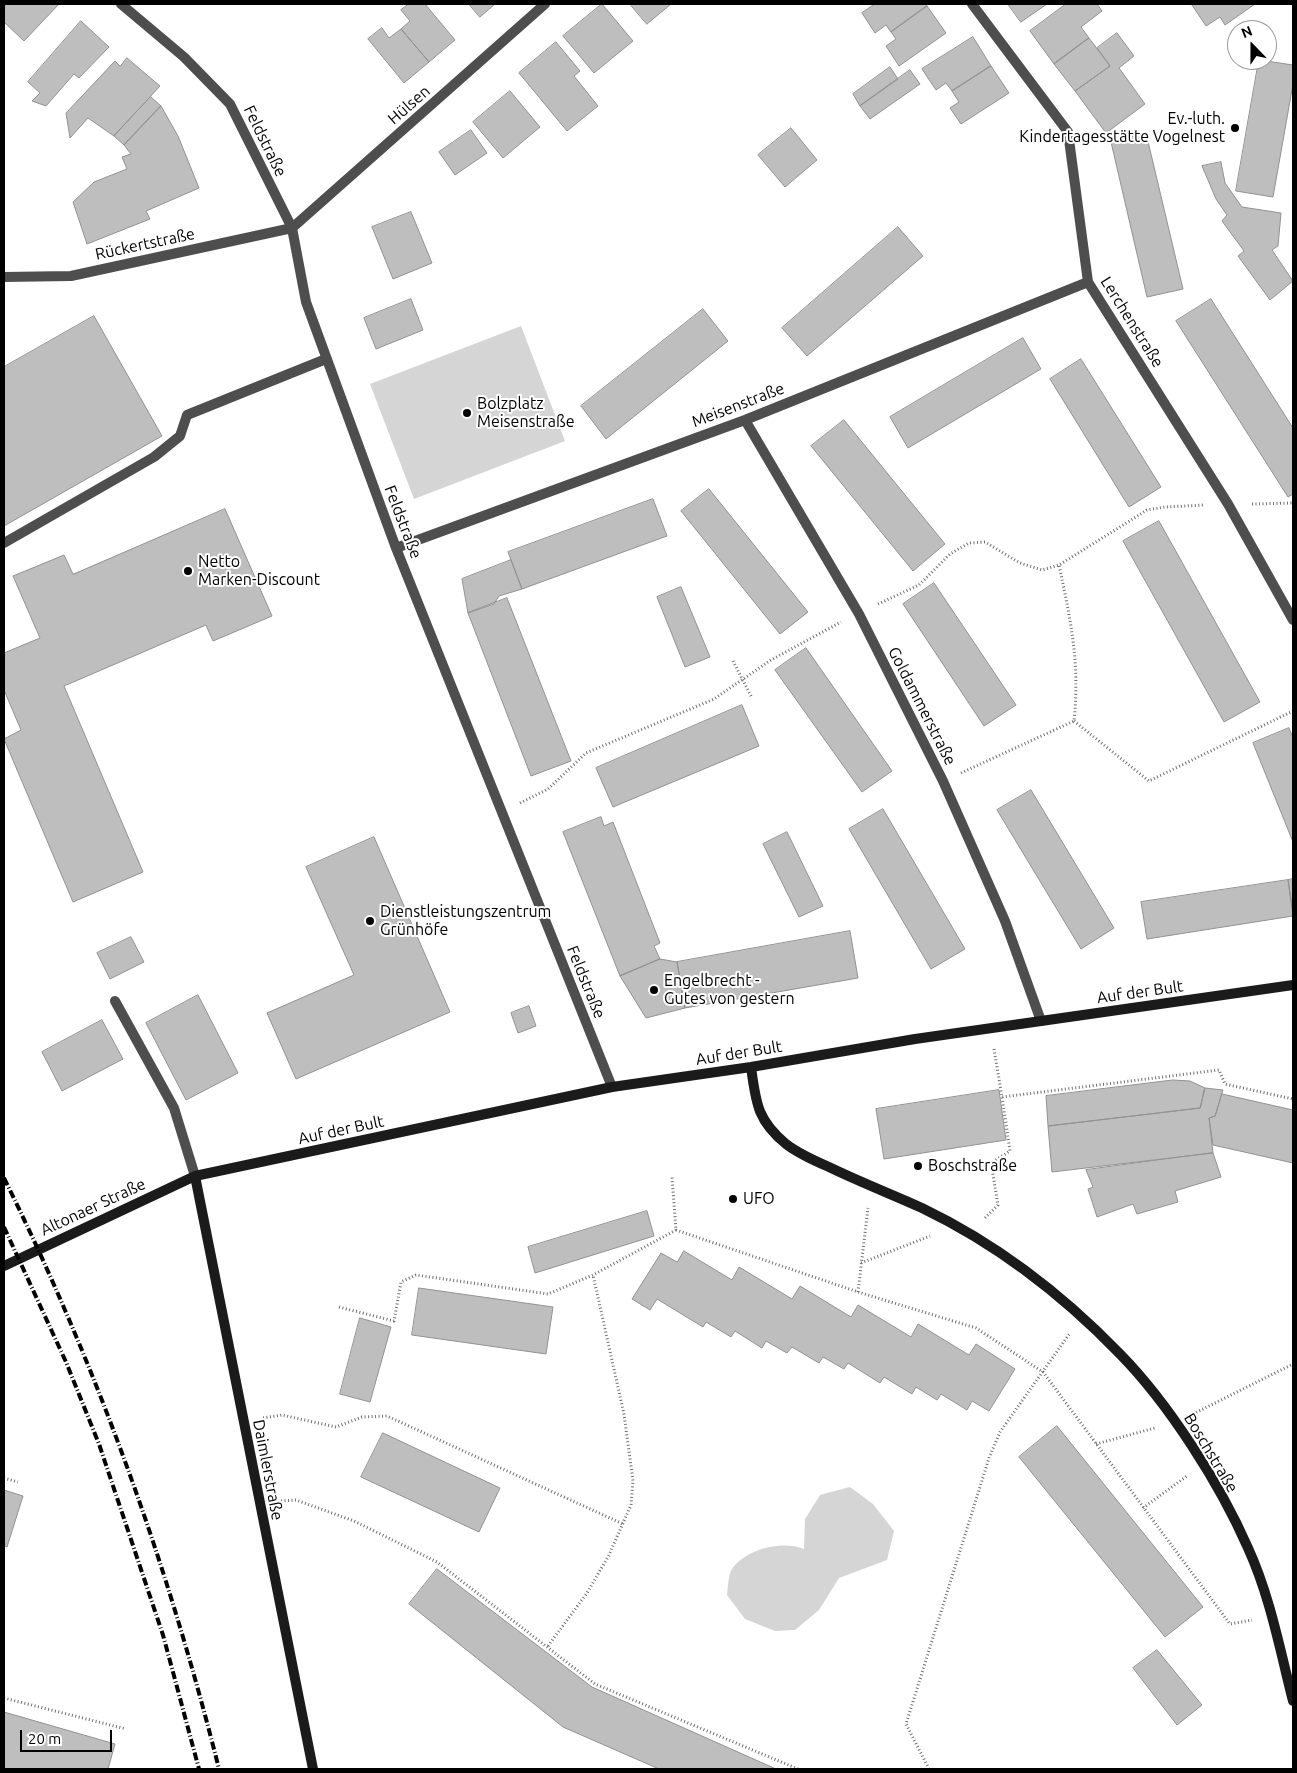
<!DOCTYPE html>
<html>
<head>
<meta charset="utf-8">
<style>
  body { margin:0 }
  #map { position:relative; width:1297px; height:1773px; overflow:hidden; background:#fff; font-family:Ubuntu,sans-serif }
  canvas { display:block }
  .frame { position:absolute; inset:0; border:5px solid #000; pointer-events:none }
  .north { position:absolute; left:1227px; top:20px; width:50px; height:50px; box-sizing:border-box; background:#fff; border:1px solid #999; border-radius:50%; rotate:338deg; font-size:14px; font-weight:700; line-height:20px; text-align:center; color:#000 }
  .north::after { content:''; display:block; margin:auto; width:18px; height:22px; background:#000; clip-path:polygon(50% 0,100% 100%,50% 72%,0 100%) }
  .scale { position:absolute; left:20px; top:1730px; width:92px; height:22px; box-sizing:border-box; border:2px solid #000; border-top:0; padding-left:6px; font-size:15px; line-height:18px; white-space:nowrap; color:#000; -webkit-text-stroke:4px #fff; paint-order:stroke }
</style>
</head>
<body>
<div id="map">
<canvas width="1297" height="1773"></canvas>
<div class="frame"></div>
<div class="north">N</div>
<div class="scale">20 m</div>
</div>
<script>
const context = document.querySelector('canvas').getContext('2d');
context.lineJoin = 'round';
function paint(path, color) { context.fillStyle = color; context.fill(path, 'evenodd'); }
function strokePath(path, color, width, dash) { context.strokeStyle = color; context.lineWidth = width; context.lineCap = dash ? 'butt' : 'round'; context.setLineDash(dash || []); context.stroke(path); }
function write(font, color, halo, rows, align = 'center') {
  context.font = font + ' Ubuntu,sans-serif'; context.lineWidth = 4; context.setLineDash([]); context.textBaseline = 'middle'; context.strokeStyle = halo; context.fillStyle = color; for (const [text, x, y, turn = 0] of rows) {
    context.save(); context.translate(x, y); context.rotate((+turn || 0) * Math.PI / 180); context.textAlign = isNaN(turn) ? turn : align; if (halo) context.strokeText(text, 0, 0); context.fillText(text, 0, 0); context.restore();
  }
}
paint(new Path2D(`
  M521,326L565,441L414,499L370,384Z
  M850,1487L873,1504L894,1531L887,1560L839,1578L819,1610L795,1630L775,1631L745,1619L727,1595C728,1588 728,1575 732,1569C746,1549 782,1540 804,1549L805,1519L820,1495Z`), '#d5d5d5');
const building = new Path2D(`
  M7,4H59L24,41L4,22V7Z
  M409,4H425L455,40L429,62L401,29L410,21L401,10Z
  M469,4H495L480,17Z
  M602,4L633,41L594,73L563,36Z
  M630,4H671L647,24Z
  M875,4H926L927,6L891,32L886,25L875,33L862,13Z
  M1008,4H1047L1021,22Z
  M1066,4H1097L1102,11L1081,27L1089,38L1054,64L1030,31Z
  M1194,4H1255L1225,25L1220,17L1206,26L1192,5Z
  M927,6L946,33L899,66L886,46L896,39L891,32Z
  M81,21L109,47L79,78L74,74L46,106L32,101L40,93L28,82Z
  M382,28L389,38L401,29L429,62L404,83L368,39Z
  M1117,33L1134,56L1119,68L1145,104L1106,133L1075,91L1110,66L1097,48Z
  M973,37L991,66L952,91L946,83L936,90L922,69Z
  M1089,38L1110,66L1075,91L1054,64Z
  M556,42L580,71L574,76L598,106L567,131L519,73Z
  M127,58L160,86L114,136L88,118L70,138L66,113L115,61L120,66Z
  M1259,60L1293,65V84L1273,197L1236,191Z
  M991,66L1009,93L961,124L950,108L959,102L952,91Z
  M890,67L898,79L860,106L853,94Z
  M910,70L920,84L870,119L860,106Z
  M510,91L540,127L503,158L473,122Z
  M151,97L161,106L124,145L114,136Z
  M161,106L178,136L199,188L146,211L150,219L87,244L73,202L94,182L127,169L122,157L131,154L124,145Z
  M791,128L817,160L785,187L758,155Z
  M471,130L487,153L455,175L439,152Z
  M1146,133L1183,289L1147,297L1111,142Z
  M1221,162L1225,183L1242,207L1281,213L1278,246L1272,250L1293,281L1270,300L1238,256L1244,251L1222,221L1227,215L1216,199L1202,166Z
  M411,212L432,263L393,279L372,227Z
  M898,227L923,256L807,356L782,328Z
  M411,299L423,330L376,349L364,318Z
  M1211,299L1293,428V494L1288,497L1176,321Z
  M703,309L728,341L606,439L581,406Z
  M94,316L162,436L4,526V367Z
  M1023,338L1041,369L908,448L890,417Z
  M1081,359L1161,487L1129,507L1050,379Z
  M844,420L945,544L913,571L811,446Z
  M709,489L808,612L780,634L681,511Z
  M653,499L667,536L522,589L508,552Z
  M225,509L272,616L213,641L206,625L64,686L143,872L73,902L4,739L21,730L4,690V653L40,638L13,576L64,555L73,574Z
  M1159,521L1260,702L1224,722L1123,541Z
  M511,560L522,589L499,596L494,604L468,613L462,579Z
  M934,583L1016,705L984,726L903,604Z
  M681,587L710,657L685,667L657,597Z
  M507,598L571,761L531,776L468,613Z
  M806,648L892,771L862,792L775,670Z
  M742,705L759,746L613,807L596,768Z
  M1289,728L1293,738V842L1253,743Z
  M1031,790L1114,928L1081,949L997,810Z
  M883,809L965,949L931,969L849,829Z
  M601,817L604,826L613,822L660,943L654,946L660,959L620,976L563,832Z
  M787,832L823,906L799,917L763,844Z
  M374,837L450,1012L296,1079L267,1013L354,975L306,867Z
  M1293,879V913L1288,880Z
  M1288,880L1293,916L1147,939L1141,902Z
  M850,931L858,978L685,1008L677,962Z
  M131,937L144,962L110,979L97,953Z
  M660,959L677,962L685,1008L646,1018L620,976Z
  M198,995L238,1073L186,1100L146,1023Z
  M529,1006L536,1026L518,1033L511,1013Z
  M102,1020L123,1059L62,1091L42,1052Z
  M1173,1080L1190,1081L1205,1088L1200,1108L1048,1126L1046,1096Z
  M1205,1088L1223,1090L1215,1116L1209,1118L1213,1153L1052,1172L1048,1126L1200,1108Z
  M999,1090L1006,1140L884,1159L876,1109Z
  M1222,1094L1293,1110V1163L1213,1145L1209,1118L1215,1116Z
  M1213,1153L1221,1177L1175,1191L1178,1202L1137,1214L1133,1204L1097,1217L1088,1189L1093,1187L1086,1170Z
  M647,1211L654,1236L535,1273L528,1247Z
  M684,1251L732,1280L739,1267L792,1299L800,1286L851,1317L858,1305L911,1337L918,1324L969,1355L976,1344L1015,1369L989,1411L972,1401L967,1410L941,1394L937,1400L916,1387L912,1394L884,1377L880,1383L848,1363L844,1369L823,1357L819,1363L792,1347L787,1353L766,1341L762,1348L735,1331L731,1337L706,1322L703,1327L657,1299L650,1310L632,1299L661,1253L677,1262Z
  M419,1288L553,1307L546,1354L412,1335Z
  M360,1318L391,1327L370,1402L340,1394Z
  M1057,1426L1203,1607L1165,1637L1019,1457Z
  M383,1433L500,1488L479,1532L361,1477Z
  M4,1490L23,1496L7,1547L4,1546Z
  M437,1569L592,1687L776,1769H659L563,1727L409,1604Z
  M1157,1650L1202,1705L1177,1725L1133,1668Z
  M4,1712L115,1744L108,1769H4Z`);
paint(building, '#bebebe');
strokePath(building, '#929292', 1);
strokePath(new Path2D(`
  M1252,504L1293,503
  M878,604L919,585L950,554L969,543L985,542L1020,563L1042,570L1059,565L1147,510L1165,507L1204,505
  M733,661L752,698
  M1074,721L1149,781L1293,711
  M961,773L1074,721C1080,663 1071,622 1059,565
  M520,803L548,789L586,753L714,699L771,660L841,622
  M994,1049L1002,1097L1219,1070L1225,1084L1293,1099
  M985,1218L998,1205L991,1163L1010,1151L1002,1097
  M676,1230L858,1292L976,1328L1043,1372L1230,1624L1252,1620
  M861,1263L930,1236
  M858,1292L868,1208
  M339,1307L394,1321L401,1282L416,1275L548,1294L593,1275L676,1230L672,1177
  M1193,1414L1293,1364
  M263,1418L282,1415L336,1427L362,1417L387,1416L623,1524
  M1096,1444L1155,1428
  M4,1478L18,1482
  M281,1501L296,1500L354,1521L437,1562L595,1684L798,1769
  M1143,1508L1187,1476
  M548,1646L587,1593L609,1555L631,1505L633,1481L624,1414L593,1275
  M4,1698L126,1729
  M929,1769L906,1724L989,1458L1000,1432L1070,1333`), '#707070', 3, [1, 2.5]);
strokePath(new Path2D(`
  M4,543L154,457L180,436L187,415L326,359
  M115,1001L174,1108L195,1176`), '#4e4e4e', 10);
strokePath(new Path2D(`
  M121,4L184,57L230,104L292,228L306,302L396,548L612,1087
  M972,4L1068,132L1088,282L1228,504L1293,620
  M4,277L71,276L292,228L545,4
  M745,420L859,614L943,781L1005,921L1041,1021
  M396,548L745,420L1088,282`), '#4e4e4e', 10);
strokePath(new Path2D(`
  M751,1067C756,1103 757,1120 786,1144C799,1154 815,1161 829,1167C860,1182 891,1194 922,1208C997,1244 1062,1294 1120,1354C1169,1404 1220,1484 1248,1548C1270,1596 1280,1650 1293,1701
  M195,1176L313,1769
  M4,1266L195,1176L612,1087L751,1067L915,1039L1293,985`), '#1b1b1b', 10);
strokePath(new Path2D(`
  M4,1178C97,1366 168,1565 219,1769
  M4,1227L66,1362L99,1444L163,1635L199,1769`), '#000', 4, [8, 2.5, 1, 2.5]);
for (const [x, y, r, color] of [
  [1235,128,5,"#000"],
  [467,413,5,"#000"],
  [188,571,5,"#000"],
  [370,921,5,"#000"],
  [654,990,5,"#000"],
  [918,1166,5,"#000"],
  [733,1199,5,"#000"]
]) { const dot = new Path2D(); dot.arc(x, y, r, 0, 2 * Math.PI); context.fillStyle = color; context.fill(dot); strokePath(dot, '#fff', 2); }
write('16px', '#000', '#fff', [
  ["Hülsen",409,105,-41],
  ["Feldstraße",265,141,64],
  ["Rückertstraße",145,244,-12],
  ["Lerchenstraße",1132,322,58],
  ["Meisenstraße",738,405,-21],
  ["Feldstraße",403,522,69],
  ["Goldammerstraße",922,706,63],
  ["Feldstraße",586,982,68],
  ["Auf der Bult",1140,992,-8],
  ["Auf der Bult",739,1053,-9],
  ["Auf der Bult",341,1130,-12],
  ["Altonaer Straße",93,1207,-25],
  ["Boschstraße",1211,1453,59],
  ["Daimlerstraße",268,1470,79]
]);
write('16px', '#000', '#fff', [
  ["Ev.-luth.",1225,119,"right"],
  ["Kindertagesstätte Vogelnest",1225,137,"right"],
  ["Bolzplatz",477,404],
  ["Meisenstraße",477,422],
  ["Netto",198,562],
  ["Marken-Discount",198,580],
  ["Dienstleistungszentrum",380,912],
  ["Grünhöfe",380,930],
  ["Engelbrecht -",664,981],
  ["Gutes von gestern",664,999],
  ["Boschstraße",928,1166],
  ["UFO",743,1199]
], 'left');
</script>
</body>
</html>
